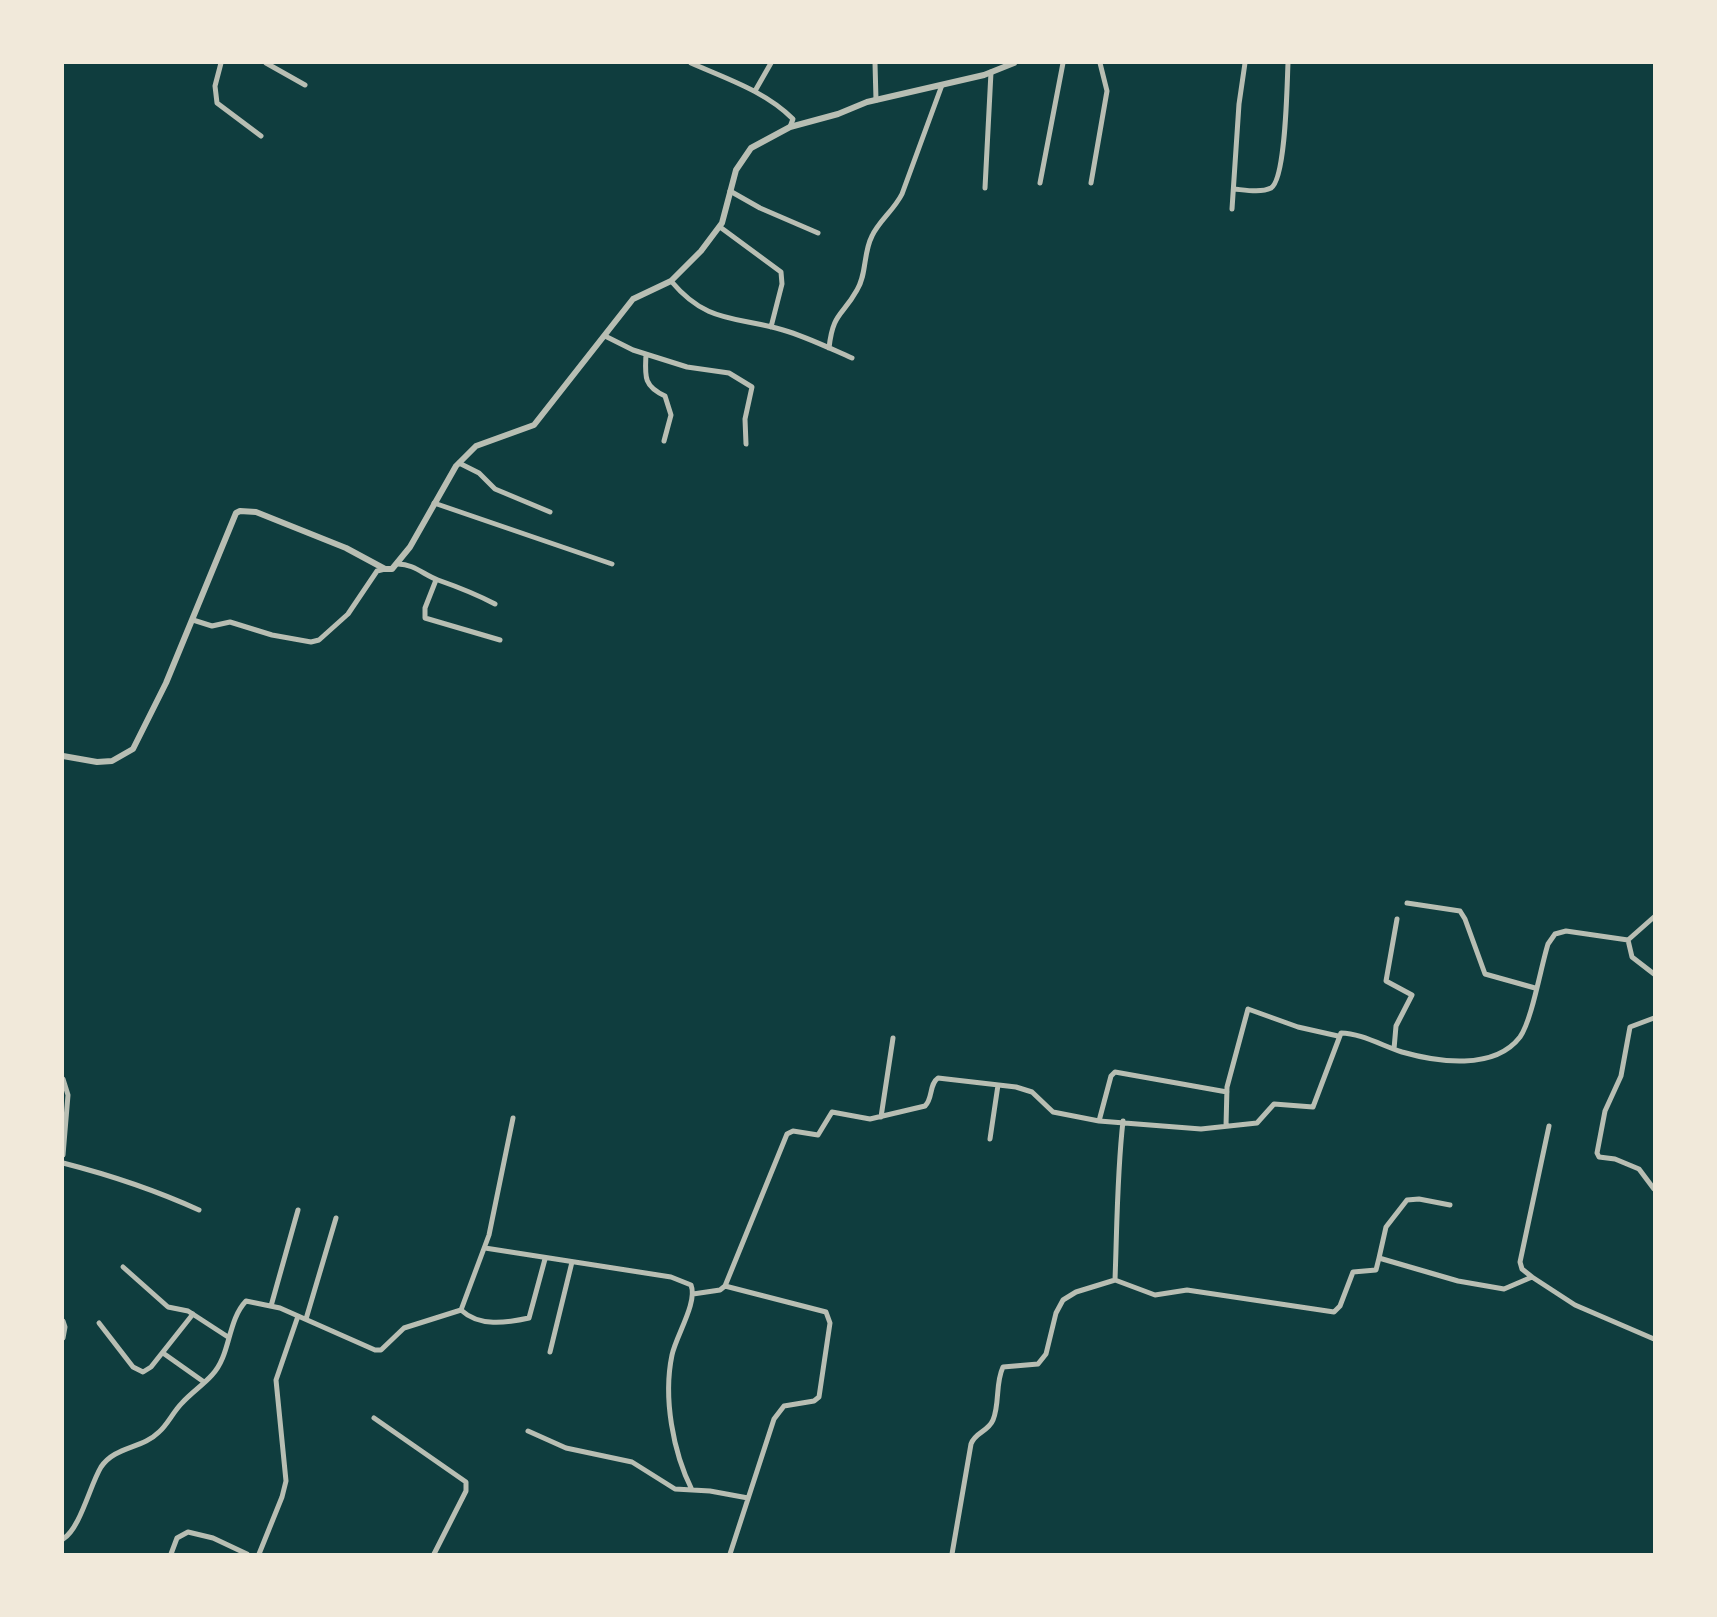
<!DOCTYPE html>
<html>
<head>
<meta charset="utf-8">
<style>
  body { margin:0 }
  #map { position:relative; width:1717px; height:1617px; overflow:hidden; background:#0f3d3e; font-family:Mulish,sans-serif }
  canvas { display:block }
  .frame { position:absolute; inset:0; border:64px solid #f1e9da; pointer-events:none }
</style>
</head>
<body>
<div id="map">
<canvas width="1717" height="1617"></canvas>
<div class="frame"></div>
</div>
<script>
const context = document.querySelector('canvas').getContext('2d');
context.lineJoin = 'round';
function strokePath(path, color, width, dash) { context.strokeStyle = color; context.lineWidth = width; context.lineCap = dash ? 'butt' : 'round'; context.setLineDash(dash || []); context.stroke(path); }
strokePath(new Path2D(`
  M221,63L215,86L217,103L261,136
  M266,63L305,85
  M691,63C727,79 765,91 793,119L790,127
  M875,63L876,100
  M755,91L771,63
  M1040,183L1063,63
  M1091,183L1107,91L1100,63
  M985,188L991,72
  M1234,189C1245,190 1261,193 1271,188C1286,179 1287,83 1288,63
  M730,191L760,208L818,233
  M1232,209L1239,104L1245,63
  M720,227L781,272L782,284L771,327
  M671,281C707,324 735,316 783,330C807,337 829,348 852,358
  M605,336L633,350L687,367L729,373L752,387L745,419L746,444
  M829,348C833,312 842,317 857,290C867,274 863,253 872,236C879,221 894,210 902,194L942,85
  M646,354C645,376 643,386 665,396L671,415L664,441
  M459,463L479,473L495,489L550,512
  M434,503L612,564
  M398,564C414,564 424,575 438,580C458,587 476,594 495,604
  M436,580L425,608V618L500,640
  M193,620L212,626L230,622L272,635L311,642L319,640L348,614L377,571L385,569
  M1407,903L1460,911L1465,919L1485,974L1535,988
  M1628,940L1632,957L1654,974
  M1654,1018L1630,1027L1621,1076L1605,1111L1597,1153L1599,1157L1615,1159L1639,1169L1654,1189
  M1394,1049L1396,1026L1412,995L1386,981L1397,919
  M63,1079L68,1095L63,1155
  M881,1117L893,1038
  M1099,1121L1111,1076L1115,1072L1227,1092
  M1226,1126L1227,1087L1248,1009L1298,1027L1338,1036
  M990,1139L998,1085
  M63,1163C110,1175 155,1190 199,1210
  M485,1248L671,1277L691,1285C698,1302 676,1336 672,1355C663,1398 673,1452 692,1490
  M1379,1258L1386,1227L1407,1200L1419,1199L1450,1205
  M123,1267L168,1307L188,1311L228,1337
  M1532,1277L1522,1269L1520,1262L1549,1126
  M1115,1280C1117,1227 1117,1174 1123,1121
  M725,1286L826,1312L830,1323L819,1397L814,1401L784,1406L774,1419L730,1554
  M693,1294L720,1290L725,1286L787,1134L793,1131L818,1135L832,1112L870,1119L925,1106C933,1099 929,1084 938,1078L1016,1087L1032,1092L1053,1112L1099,1121L1201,1129L1257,1123L1274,1104L1313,1107L1341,1033C1360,1033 1383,1046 1402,1052C1437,1062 1494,1071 1520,1037C1532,1020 1541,966 1548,944L1555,934L1566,931L1628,940L1654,917
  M271,1306L298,1210
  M461,1310C479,1327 506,1323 529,1318L545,1259
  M306,1319L336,1218
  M63,1321L65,1327L63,1338
  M99,1323L133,1367L143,1372L151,1367L193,1314
  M550,1352L572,1262
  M163,1353L204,1382
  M374,1418L466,1482V1491L434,1554
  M528,1431L566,1448L632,1462L675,1489L710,1491L748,1498
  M63,1539C80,1529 90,1485 101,1467C115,1446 142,1449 159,1432C168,1424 173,1412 182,1403C191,1393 203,1385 212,1375C231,1355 227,1321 246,1301L280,1308L375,1350H381L404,1328L461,1310L489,1235L513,1118
  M171,1554L177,1538L188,1532L213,1538L247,1554
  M259,1554L282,1497L286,1481L276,1380L298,1316
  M952,1554L971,1444C975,1432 988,1432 993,1420C1000,1403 995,1384 1003,1367L1038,1364L1046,1354L1056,1313L1063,1300L1076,1292L1115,1280L1155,1295L1187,1290L1334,1312L1340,1306L1353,1272L1376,1270L1379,1258L1458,1281L1504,1289L1532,1277L1575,1305L1654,1339`), '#b8beb3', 5);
strokePath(new Path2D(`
  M63,756L97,762L112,761L133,749L166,683L236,513L240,511L256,512L346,548L385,569H392L410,547L456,466L476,446L534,425L633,299L671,281L701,251L722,223L736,170L751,148L790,127L838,114L867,102L984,75L1014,63`), '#b8beb3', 6);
</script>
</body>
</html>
